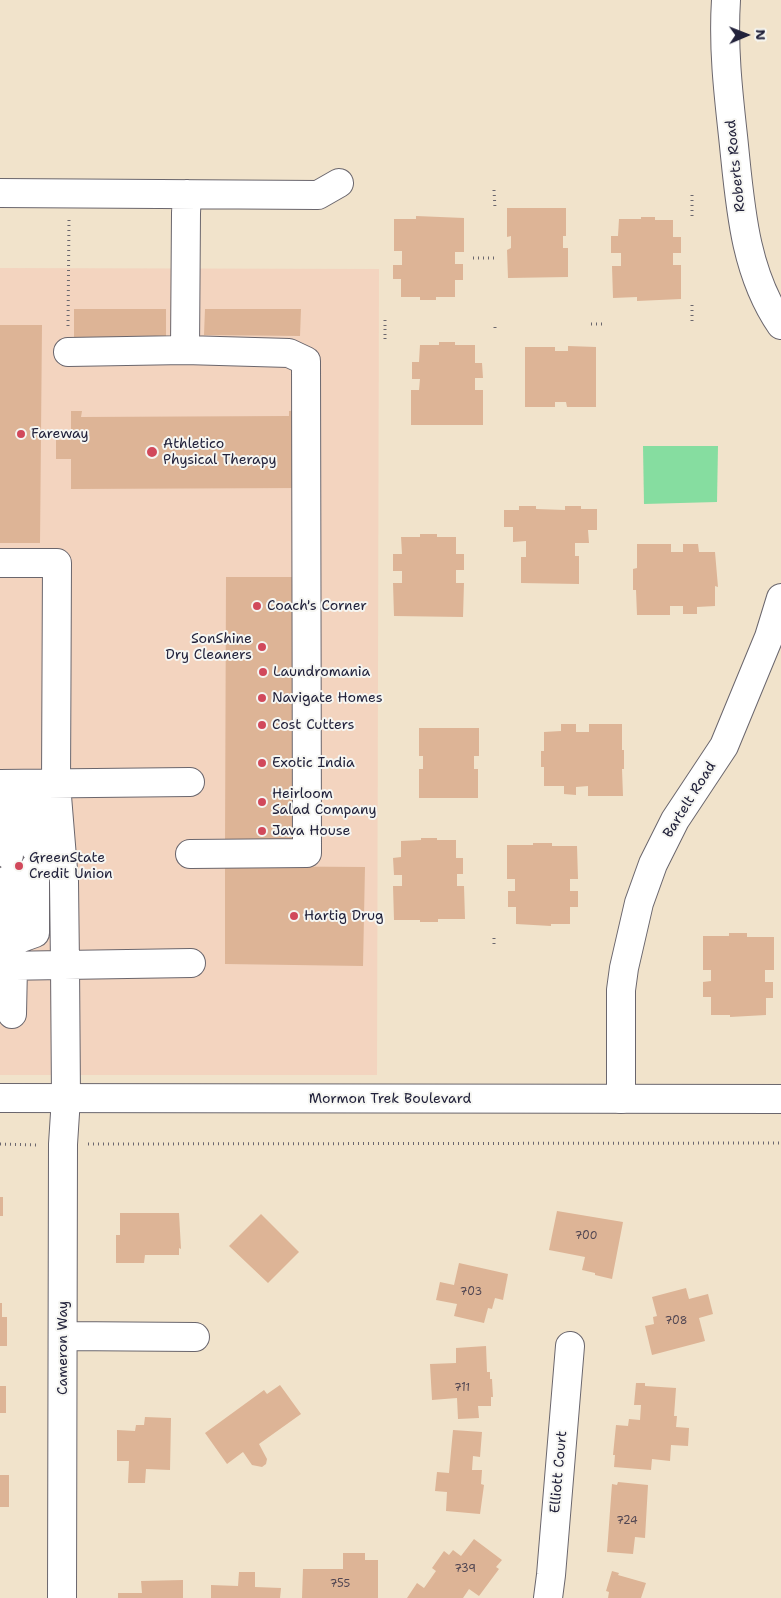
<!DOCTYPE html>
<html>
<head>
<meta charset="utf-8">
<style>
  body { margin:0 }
  #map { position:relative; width:781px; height:1598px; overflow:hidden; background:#f1e3cb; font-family:"Shantell Sans",sans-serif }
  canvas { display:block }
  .north { position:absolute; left:721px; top:10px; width:50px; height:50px; -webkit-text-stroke:4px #f6f6f2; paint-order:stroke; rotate:89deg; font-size:14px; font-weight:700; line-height:20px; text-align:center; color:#22223b }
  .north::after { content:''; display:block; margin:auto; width:18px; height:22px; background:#22223b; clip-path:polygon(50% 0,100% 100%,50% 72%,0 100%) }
</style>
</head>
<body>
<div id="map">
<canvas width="781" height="1598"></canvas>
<div class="north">N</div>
</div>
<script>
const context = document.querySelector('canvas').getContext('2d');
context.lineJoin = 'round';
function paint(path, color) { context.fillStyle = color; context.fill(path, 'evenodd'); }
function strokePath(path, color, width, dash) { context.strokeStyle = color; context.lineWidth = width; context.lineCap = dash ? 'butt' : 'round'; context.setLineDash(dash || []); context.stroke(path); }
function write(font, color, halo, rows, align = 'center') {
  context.font = font + ' "Shantell Sans",sans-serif'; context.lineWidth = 4; context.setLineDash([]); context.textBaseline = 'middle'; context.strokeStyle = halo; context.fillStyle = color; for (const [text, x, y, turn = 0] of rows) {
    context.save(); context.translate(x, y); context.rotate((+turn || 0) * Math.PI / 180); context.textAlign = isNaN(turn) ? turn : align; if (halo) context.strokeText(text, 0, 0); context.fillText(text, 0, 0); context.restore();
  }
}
paint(new Path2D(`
  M0,268L379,269L377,1075H0Z`), '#f3d4bf');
paint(new Path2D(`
  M643,446H718L717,502L644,504Z`), '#86dda0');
paint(new Path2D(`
  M507,208H566V236H563V248H568V277L508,278L507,250L511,248V236L507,237Z
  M416,216L464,218V252H455V264H463V280H455V297H436V300H420V297H401V279H393V265H402V251H394V219H416Z
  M641,217H655V220H673V237H681V253H673V265H681V299L637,301V297L613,298L612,266H621V253H611V236H618L619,219H641Z
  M74,309H166V337H74Z
  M205,309H301L300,336L204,335Z
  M0,325H42L40,543H0Z
  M439,342H455V345H475V363H482L483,378H475V390H483V425H411V390H419L420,379H412V362H419L420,345H439Z
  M568,346L596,347V407H567L566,402H555V407H525V347H555V351H568Z
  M300,410L301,488L71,489V459H56V440H71V411H82L81,417L289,416V411Z
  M519,506H536V509L565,510V506H581V509H597V530H588L589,543H575V556H579V584L521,583V557H526V541L513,542V527H504V510H519Z
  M420,534H437V537H456V554H464V570H456V583H464L463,617L394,616L393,583H402V571H393V554H402L401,537H420Z
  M637,544H671V552H683V544H698L699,552H715L718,587L715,586V606L697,607V614H683V606H670V615H637L636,590H633V569L637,568Z
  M226,577H299L298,845H225Z
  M561,724H576V732H589V724H622V750H624V769H622L623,796H588V786L576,787V795L564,794V786H544V767H541V751H544V732L561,731Z
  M419,728H479V756H474V769H478V798H419V769H423V756H419Z
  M421,838H437V840H456V858H463V874H457V886H464L465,919H438V922H420V920H394L393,886H402V875H394L393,858L401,857V841L421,840Z
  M533,843H552V846H577L578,879H570V891H578V907H570V924H551V926L516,924V907H508V891H515V879H507V845H533Z
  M225,866L365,867L363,966L225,964Z
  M729,933H747V937H774V970H765V982H773V998H766V1015L730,1017V1015H711V997H703V982L711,981V970H703V936H729Z
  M0,1197H3V1216H0Z
  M557,1211L623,1222L612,1279L595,1275V1273L582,1270L585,1257L549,1250Z
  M120,1213H179L181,1249L179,1248V1255H145L144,1263H116V1235H120Z
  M261,1214L299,1252L268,1283L229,1246Z
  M459,1263L508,1274L503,1300L495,1298L492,1309L488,1308L484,1323L454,1316L457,1304L436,1300L440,1282L454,1285Z
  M686,1288L689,1299L708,1294L713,1314L699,1318L705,1341L652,1355L645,1326L654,1324L653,1317L657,1316L652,1297Z
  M0,1303H2V1317H7V1346H0Z
  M486,1346L487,1372H490V1379H492L493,1397H491V1406H478L479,1418L458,1419L457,1398L432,1400L430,1364L456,1363V1348Z
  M636,1383H645V1386L676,1388L674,1416H677L676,1427L689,1428L688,1446L671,1445L670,1461L652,1459L651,1470L614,1467L615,1455H613L616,1425L628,1426L629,1419L640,1420L641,1405H634Z
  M280,1385L301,1414L259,1444L267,1459L266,1464L262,1467L252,1465L243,1452L227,1464L205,1433L264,1390L267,1394Z
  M0,1386H6V1413H0Z
  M145,1417L171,1418L170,1470L146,1469L145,1483H128L129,1461H117V1430L135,1431L136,1425H144Z
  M453,1430L482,1432L480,1457L473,1456L472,1470H482L481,1484L484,1485L480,1514L446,1511L447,1492L435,1491L437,1472L449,1473Z
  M0,1475H9V1507H0Z
  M618,1482L648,1485L645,1538L635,1537L633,1554L607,1552L612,1484L617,1485Z
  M474,1539L502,1560L496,1567L499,1569L479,1596L469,1589L463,1598H407L417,1583L424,1588L436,1571L432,1568L444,1551L449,1555L453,1550L461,1556Z
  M343,1553H365V1560H378V1598H302L303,1569H343Z
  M612,1571L619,1573L618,1575L646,1583L641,1598H608L609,1592L606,1591Z
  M239,1572H255V1587L281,1588L280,1598H211V1585L238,1586Z
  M183,1580V1598H118V1593H142L141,1581Z`), '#ddb496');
strokePath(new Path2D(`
  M22,873V851`), '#c8bcae', 28, [28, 14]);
const minor = new Path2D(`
  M726,0C723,46 728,91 733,136C740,201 743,270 781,325
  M0,193L318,195L339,183
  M187,194L186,213L185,350L289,353L306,361L307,853L190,854
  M68,352L185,350
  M0,563H57L56,784L64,882L65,965L66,1098L63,1144L62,1598
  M0,784L190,782
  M9,784V855
  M35,848V784
  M9,879V933L13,966L12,1014
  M0,938L10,942L35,933V867
  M0,966L191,963
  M621,1099V990L624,968L639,903L653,864L675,820L724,746L769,637L781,598
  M63,1336L195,1337
  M548,1598L551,1575L570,1346`);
const major = new Path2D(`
  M0,1098L781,1099`);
strokePath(minor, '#6a666d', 30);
strokePath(major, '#6a666d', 30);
strokePath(new Path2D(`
  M494,190L495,208
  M692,195V217
  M473,258H494
  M385,320V327
  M692,321V303
  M591,324H605
  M68,326L69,218
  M495,327V331
  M385,329V335
  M385,338V343
  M494,944V935
  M0,1144L37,1145
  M88,1144L781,1143`), '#6a666d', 3, [1, 4]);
strokePath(minor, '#fff', 28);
strokePath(major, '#fff', 28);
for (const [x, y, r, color] of [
  [21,434,5,"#d1495b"],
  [152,452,6,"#d1495b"],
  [257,606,5,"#d1495b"],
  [262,647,5,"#d1495b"],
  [263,672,5,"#d1495b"],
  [262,698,5,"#d1495b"],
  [262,725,5,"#d1495b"],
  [262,763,5,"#d1495b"],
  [262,802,5,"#d1495b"],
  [262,831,5,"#d1495b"],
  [19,866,5,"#d1495b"],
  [294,916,5,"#d1495b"]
]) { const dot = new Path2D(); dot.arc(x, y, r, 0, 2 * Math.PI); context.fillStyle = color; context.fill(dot); strokePath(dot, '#f6f6f2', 2); }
write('11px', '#514652', null, [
  ["700",586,1236],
  ["703",471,1292],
  ["708",676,1321],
  ["711",462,1388],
  ["724",627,1521],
  ["739",465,1569],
  ["755",340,1584]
]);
write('14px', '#22223b', '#f6f6f2', [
  ["Roberts Road",736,166,-96],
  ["Bartelt Road",690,800,-58],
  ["Mormon Trek Boulevard",390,1099],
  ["Cameron Way",63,1348,-90],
  ["Elliott Court",559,1472,-85]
]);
write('14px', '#22223b', '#f6f6f2', [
  ["Fareway",31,434],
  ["Athletico",163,444],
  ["Physical Therapy",163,460],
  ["Coach's Corner",267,606],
  ["SonShine",252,639,"right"],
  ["Dry Cleaners",252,655,"right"],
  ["Laundromania",273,672],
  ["Navigate Homes",272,698],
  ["Cost Cutters",272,725],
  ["Exotic India",272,763],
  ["Heirloom",272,794],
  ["Salad Company",272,810],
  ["Java House",272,831],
  ["GreenState",29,858],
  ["Credit Union",29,874],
  ["Hartig Drug",304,916]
], 'left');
</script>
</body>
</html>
